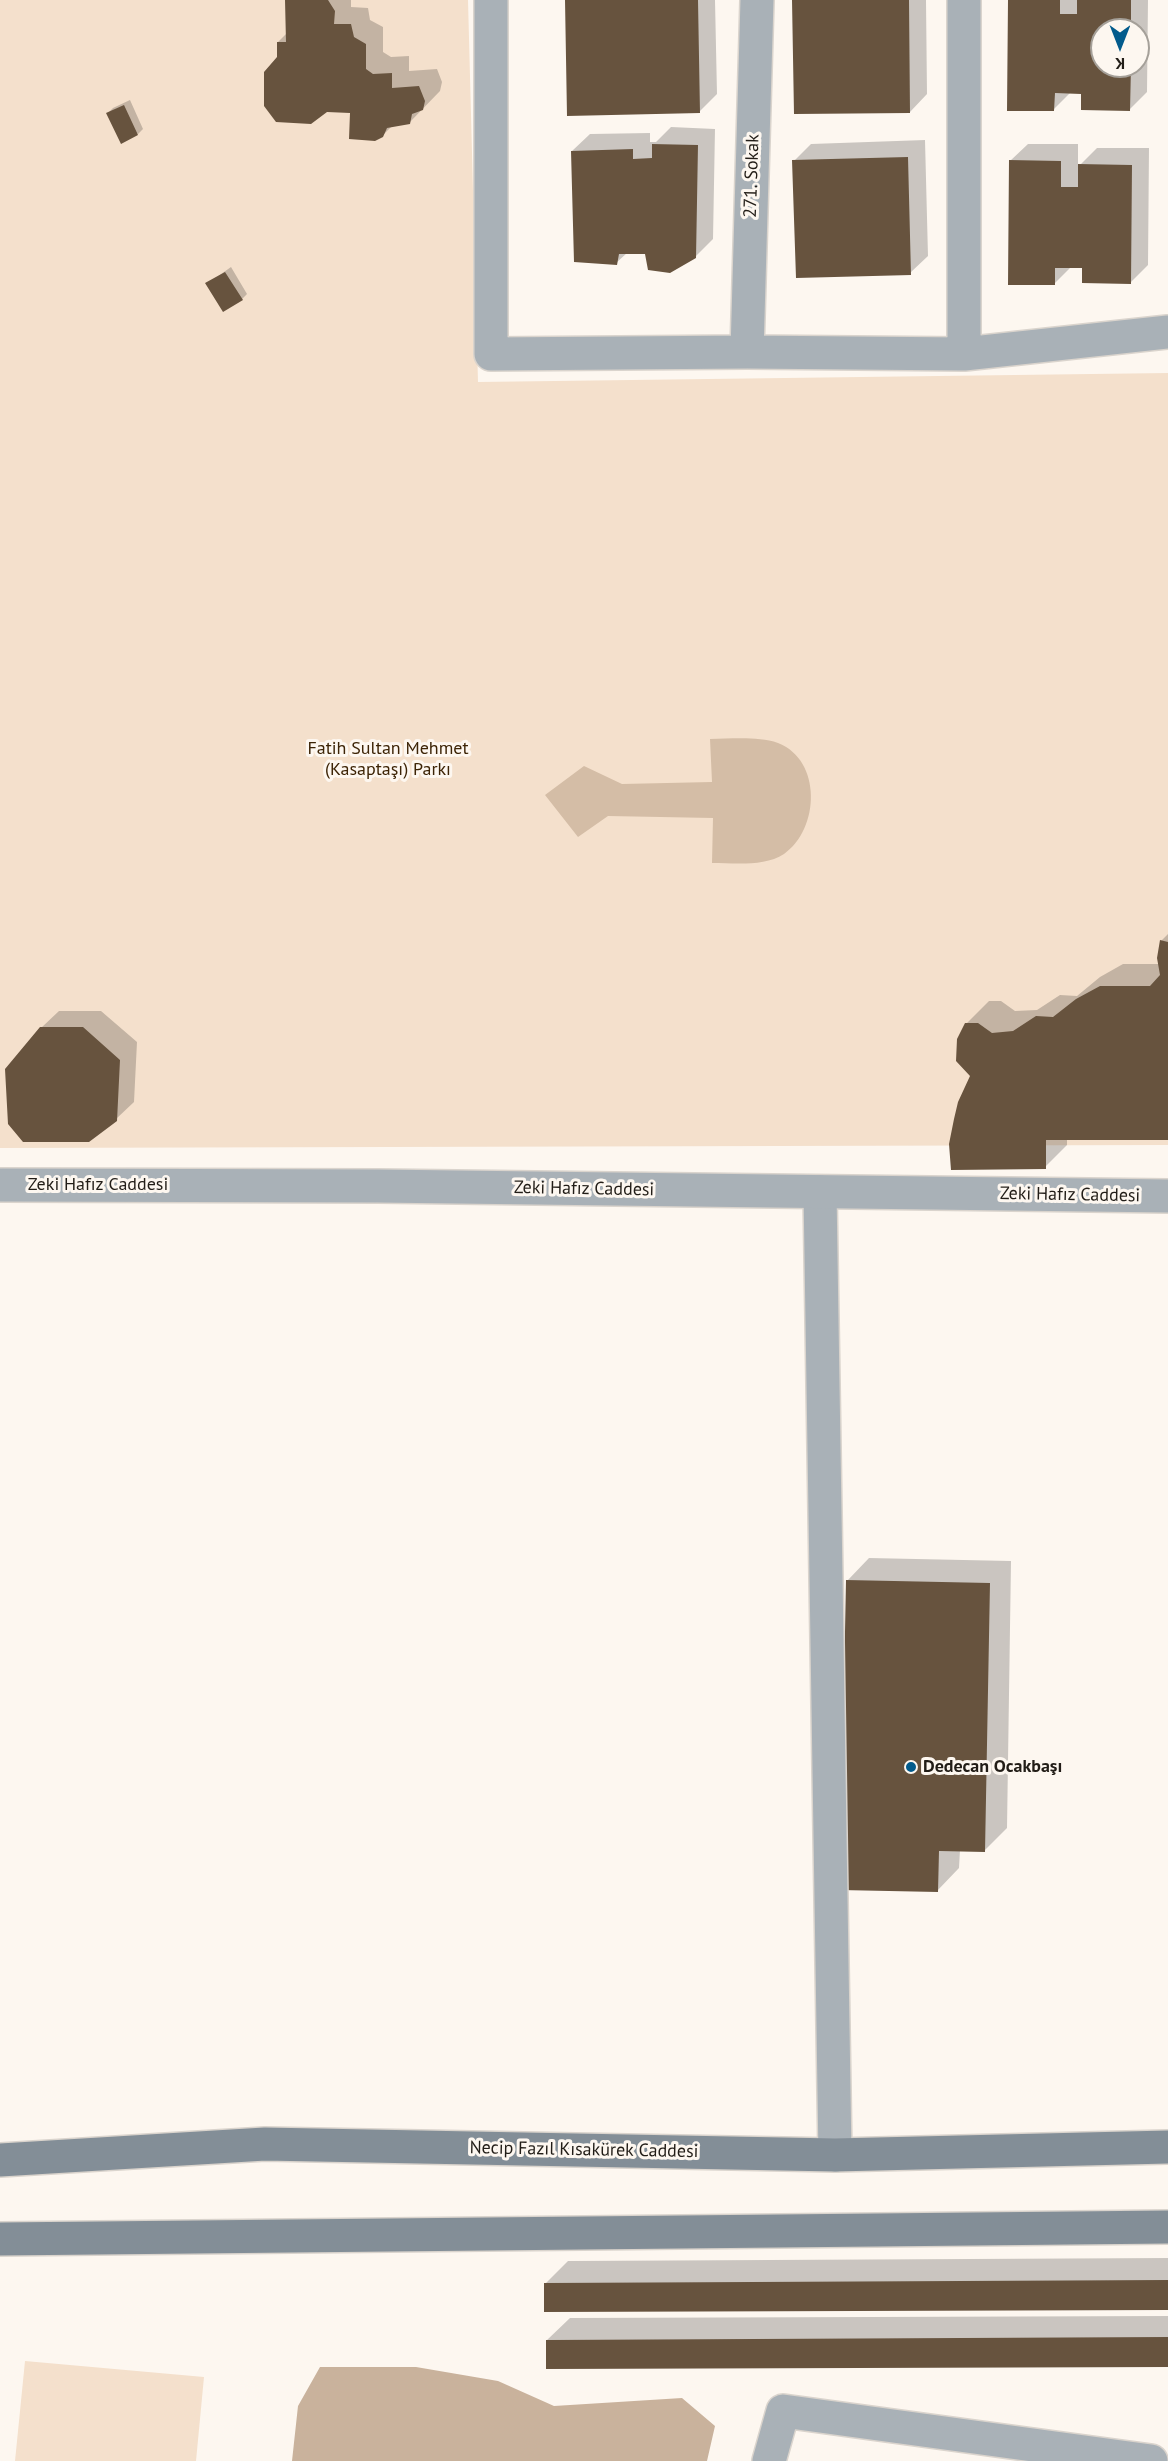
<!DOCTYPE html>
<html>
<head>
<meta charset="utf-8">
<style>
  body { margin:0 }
  #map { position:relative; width:1168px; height:2461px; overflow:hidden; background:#fdf7f0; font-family:"PT Sans",sans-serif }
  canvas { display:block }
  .north { position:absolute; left:1090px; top:18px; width:60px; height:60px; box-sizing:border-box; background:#fdf7f0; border:2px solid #a5a099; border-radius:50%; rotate:180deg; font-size:16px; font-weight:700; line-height:24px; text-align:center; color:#221d17 }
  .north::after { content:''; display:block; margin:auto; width:21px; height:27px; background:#025b8c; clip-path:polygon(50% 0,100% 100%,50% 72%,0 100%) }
</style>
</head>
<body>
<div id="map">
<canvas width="1168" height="2461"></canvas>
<div class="north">K</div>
</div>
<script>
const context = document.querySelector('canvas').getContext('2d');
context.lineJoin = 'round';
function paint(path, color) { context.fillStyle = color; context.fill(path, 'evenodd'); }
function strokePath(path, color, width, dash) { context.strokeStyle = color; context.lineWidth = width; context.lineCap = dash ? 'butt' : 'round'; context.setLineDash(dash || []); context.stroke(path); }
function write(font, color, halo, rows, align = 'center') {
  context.font = font + ' "PT Sans",sans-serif'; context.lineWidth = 6; context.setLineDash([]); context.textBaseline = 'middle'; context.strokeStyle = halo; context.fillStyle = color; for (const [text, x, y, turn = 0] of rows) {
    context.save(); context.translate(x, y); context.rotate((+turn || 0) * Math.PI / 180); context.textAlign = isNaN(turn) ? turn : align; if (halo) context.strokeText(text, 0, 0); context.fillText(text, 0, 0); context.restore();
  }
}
paint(new Path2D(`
  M0,0H468L478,382L1168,373V1145L0,1148Z
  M25,2361L204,2377L196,2461H15Z`), '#f4e0cc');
paint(new Path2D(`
  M320,2367H416L498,2381L554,2406L682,2398L715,2426L707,2461H292L298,2406Z`), '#c9b29c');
paint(new Path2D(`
  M710,739C731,739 757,736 778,743C822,760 820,829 784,854C764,867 734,863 712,863L713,818L608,816L578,837L545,795L584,766L622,784L712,782Z`), '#d4bda6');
paint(new Path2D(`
  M287,0H351V7L368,8L370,20L383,27V52L391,57L409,56V71L437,69L442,82L440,91L409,123L392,126L382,136L278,57V42L287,33Z
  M567,0H715L717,94L699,112Z
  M794,0H926L927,94L910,112Z
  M1009,0H1148L1147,92L1130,109L1083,93L1071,92L1053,110ZM1102,30H1138V66H1102Z
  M130,100L143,129L138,134L108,113L113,108Z
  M671,127L715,129L713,239L695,257L627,253L616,263L572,151L590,134L650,133V142H656Z
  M925,140L928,256L910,273L794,161L811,144Z
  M1028,144H1078V167L1097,148H1149L1148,265L1131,282L1083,266H1072L1054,284L1010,161Z
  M231,267L247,294L242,299L207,284Z
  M1168,934V1139L1067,1138V1145L1045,1167L972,1076L966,1024L989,1001H1001L1015,1011L1037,1010L1060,995L1077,996L1100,977L1123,964H1159L1161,941Z
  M59,1011H101L137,1042L134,1102L116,1119L41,1028Z
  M869,1558L1011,1561L1007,1828L984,1851L960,1850L959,1868L937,1891L847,1581Z
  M1168,2258V2308L546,2283L568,2261Z
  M1168,2316V2365L547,2340L570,2318Z`), '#0003');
paint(new Path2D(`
  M285,0H328L335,11L334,24H351L354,37L366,44V69L373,74L392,73V88L419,86L425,101L423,110L412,114L410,124L387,128L383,137L375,141L349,139L350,113L327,112L311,124L276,122L264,106V72L277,57V42H286Z
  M565,0H698L700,113L567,116Z
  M792,0H909L910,113L794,114Z
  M1008,0H1060V14H1077V0H1131V30H1102V66H1131L1130,111L1081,110V94L1055,93L1054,111H1007Z
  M124,105L138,135L121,144L106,113Z
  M652,144L698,145L696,258L670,273L648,270L645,254H619L617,265L574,262L571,151L633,149V159L652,158Z
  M908,157L911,275L796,278L792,160Z
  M1009,160L1061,161V187H1078V164L1132,165L1131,284L1082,283V268H1055V285H1008Z
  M225,272L243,300L223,312L205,283Z
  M1160,940L1168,942V1140H1046V1169L951,1170L949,1144L954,1119L958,1102L970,1076L956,1061L957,1039L965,1023H978L992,1033L1013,1031L1036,1016L1053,1017L1076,999L1100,986H1150L1160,975L1157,958Z
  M40,1027H83L120,1060L117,1121L89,1142H23L8,1124L5,1069Z
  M846,1580L990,1583L985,1852L939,1851L938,1892L840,1890Z
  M1168,2280V2310L544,2312V2283Z
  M1168,2337V2367L546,2369V2340Z`), '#67533e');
const minor = new Path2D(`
  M491,0V354L747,352L964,354L1168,332
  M964,0V354
  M747,352L757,0
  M820,1192L835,2155
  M769,2461L783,2411L1151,2461`);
const tertiary = new Path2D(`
  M0,1185L378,1186L1168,1196`);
const secondary = new Path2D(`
  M0,2160L265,2144L835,2155L1168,2147
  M0,2239L1168,2227`);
strokePath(minor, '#dad4cd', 36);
strokePath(tertiary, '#dad4cd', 36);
strokePath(secondary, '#dad4cd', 36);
strokePath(minor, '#a9b1b7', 33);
strokePath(tertiary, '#a9b1b7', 33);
strokePath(secondary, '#838e97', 33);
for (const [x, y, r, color] of [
  [911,1767,6,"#025b8c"]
]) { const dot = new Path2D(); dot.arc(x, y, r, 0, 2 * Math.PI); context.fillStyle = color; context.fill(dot); strokePath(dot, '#fdf7f0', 2); }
write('18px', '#221d17', '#fdf7f0', [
  ["271. Sokak",752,176,-88],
  ["Zeki Hafız Caddesi",98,1185],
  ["Zeki Hafız Caddesi",584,1189,1],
  ["Zeki Hafız Caddesi",1070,1195,1],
  ["Necip Fazıl Kısakürek Caddesi",584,2150,1]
]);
write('18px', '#3d2406', '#fdf7f0', [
  ["Fatih Sultan Mehmet",388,749],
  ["(Kasaptaşı) Parkı",388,770]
]);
write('bold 18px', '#221d17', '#fdf7f0', [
  ["Dedecan Ocakbaşı",923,1767]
], 'left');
</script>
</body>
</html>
